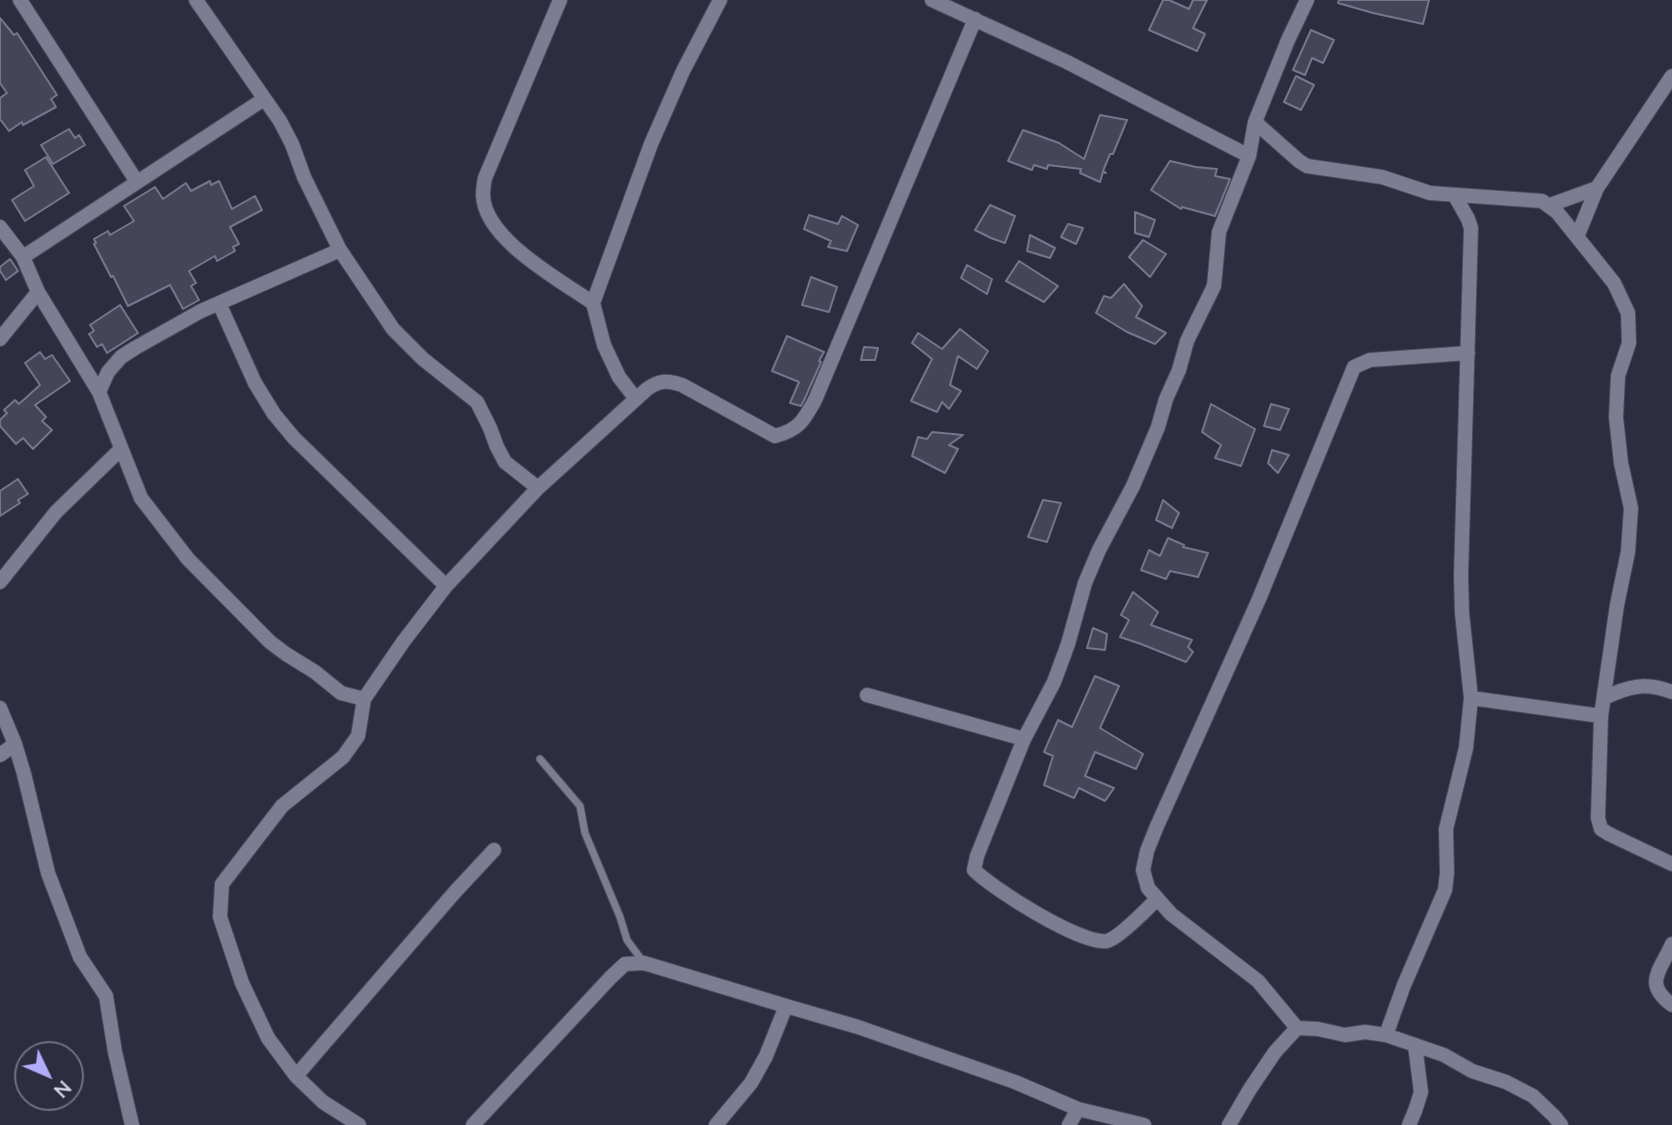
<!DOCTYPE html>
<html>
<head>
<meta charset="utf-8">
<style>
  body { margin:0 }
  #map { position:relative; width:1672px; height:1125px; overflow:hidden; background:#2d2c40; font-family:Lato,sans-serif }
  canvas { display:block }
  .north { position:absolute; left:14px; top:1041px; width:70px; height:70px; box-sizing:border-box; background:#2d2c40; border:2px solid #706f80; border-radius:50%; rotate:134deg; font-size:19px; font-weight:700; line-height:28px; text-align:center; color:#d4d4e1 }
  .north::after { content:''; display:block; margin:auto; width:24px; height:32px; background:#b1adfa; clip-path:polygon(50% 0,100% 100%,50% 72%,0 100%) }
</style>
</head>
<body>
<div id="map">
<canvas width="1672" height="1125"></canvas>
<div class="north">N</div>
</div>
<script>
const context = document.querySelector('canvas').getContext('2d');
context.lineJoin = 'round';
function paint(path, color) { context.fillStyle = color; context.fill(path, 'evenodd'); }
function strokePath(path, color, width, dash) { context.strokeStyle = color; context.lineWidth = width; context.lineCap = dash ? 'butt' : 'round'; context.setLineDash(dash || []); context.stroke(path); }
const building = new Path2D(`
  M1163,0H1169L1189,9L1193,0H1207L1193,28L1205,34L1197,51L1149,30Z
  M1339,0H1429L1423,24L1373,13L1338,3Z
  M0,18L14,35L17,33L57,95L51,99L56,107L23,125L22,122L9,131L0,119V98L7,93L0,83Z
  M1311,30L1334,40L1323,63L1312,58L1305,75L1293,70Z
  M1296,76L1314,85L1301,110L1284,102Z
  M1100,115L1127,120L1113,154H1110L1103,171L1106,173L1103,172L1100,182L1080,173L1081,169L1048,165L1047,169L1034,165L1032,170L1008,161L1023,130L1059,143L1084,159Z
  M69,129L75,138L79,135L85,145L53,164L41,145Z
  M46,157L69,193L25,221L12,200L34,186L25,170Z
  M1170,161L1196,167L1217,169L1215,176L1230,179L1215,216L1182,207L1181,209L1151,190Z
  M210,181L211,185L219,181L232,209L255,196L262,210L230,227L239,244L233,247L235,251L217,261L215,256L189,271L196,283L191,286L199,300L183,309L170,285L128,306L113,276L111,277L94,244L96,243L94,239L108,231L110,235L134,221L124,206L155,187L163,199L186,183L191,191Z
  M990,205L1015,216L1005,243L991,238L975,230Z
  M1135,212L1155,220L1149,237L1135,233Z
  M809,215L838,224L842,216L858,225L847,251L828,247L831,241L804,229Z
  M1068,224L1083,228L1076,244L1061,237Z
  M1030,235L1055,248L1050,258L1027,251Z
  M1143,240L1166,254L1150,277L1129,257Z
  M10,259L18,271L6,280L0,271V267Z
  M1019,261L1058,286L1044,302L1006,281Z
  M967,265L992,279L987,294L961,278Z
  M811,277L837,287L829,312L802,305Z
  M1124,284L1142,306L1136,317L1166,333L1155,344L1127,332L1096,313L1104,296L1111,298Z
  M120,305L138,333L107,353L102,344L97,347L89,334L94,331L90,325Z
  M960,329L988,351L977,369L958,356L950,385L961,391L949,409L942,402L937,412L911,401L932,359L912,343L918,333L942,349Z
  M787,336L824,352L819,361L821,362L806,396L801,406L790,403L799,382L772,371Z
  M864,347L878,348L875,360H861Z
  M40,352L45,359L52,355L70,381L35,405L46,417L42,421L52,430L33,449L23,438L16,444L0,426V420L7,413L4,410L15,400L19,404L40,385L25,363Z
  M1211,404L1255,429L1241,466L1215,458L1221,445L1202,432Z
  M1271,404L1289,409L1280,430L1264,426Z
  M932,432L963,435L949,445L958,449L945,473L912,456L918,437L927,439Z
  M1272,450L1289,455L1278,473L1268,463Z
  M18,479L28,494L18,500L20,503L0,516V491Z
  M1043,500L1061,503L1047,542L1028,537Z
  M1163,500L1179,513L1172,528L1156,520Z
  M1168,538L1184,545L1183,547L1208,553L1198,577L1170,571L1166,579L1141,570L1149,550L1160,556Z
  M1133,592L1158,612L1151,625L1192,640L1188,647L1193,652L1186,662L1141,644L1120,637L1129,620L1121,615Z
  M1093,628L1107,634L1105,650L1087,648Z
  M1095,676L1119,686L1100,728L1143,754L1136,769L1095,752L1085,776L1114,788L1105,801L1079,788L1074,798L1044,785L1053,756L1044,752L1058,720L1072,727Z`);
paint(building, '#45455a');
strokePath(building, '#76758c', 2);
const service = new Path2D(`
  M540,759L580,806L585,833L620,917L627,940L644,963`);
const minor = new Path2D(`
  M20,0L137,182
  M196,0L280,121L292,144L304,177L340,250L393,329L423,359L477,402L490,428L497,447L505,462L538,488
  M560,0L485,178C484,183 483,190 483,195C484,239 560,280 593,303L604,345L619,377L636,399
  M932,0L1067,62L1249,156
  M1255,122L1299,161L1307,166L1382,177L1430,193L1542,201L1557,212L1614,283L1628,313L1629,343L1618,376L1616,417L1621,463L1631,508L1628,552L1617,605L1601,716L1598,818L1601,829L1609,834L1672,864
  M1550,205L1597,188
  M0,227L23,257L38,292L99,392L141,498L188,559L270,642L286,654L315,672L341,693L364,699
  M1577,237L1597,188L1672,76
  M23,257L264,99
  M219,303L255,383L274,414L294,438L446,586
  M593,303L651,144L683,71L720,0
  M0,339L38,292
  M1468,353L1370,360L1354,367L1259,599L1157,826L1147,851L1143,870L1148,888L1171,914L1258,981L1297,1028L1318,1029L1345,1035L1365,1032L1386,1035L1444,1055L1472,1071L1506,1082L1533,1096L1554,1116L1561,1125
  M99,392L108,372L121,357L135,348L201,311L340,250
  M0,582L56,512L121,449
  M867,695L1024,739
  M1471,698L1601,716
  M1604,698C1629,686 1645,682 1672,692
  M0,708L15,744L24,774L48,873L80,957L106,996L115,1052L132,1125
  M0,755L15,744
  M1157,899C1147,909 1119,938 1107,941C1081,945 993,889 974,870L977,856L1024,739L1054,682L1068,644L1085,583L1099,550L1133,486L1158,427L1166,399L1179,370L1187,341L1214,286L1219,232L1249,156L1255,122L1288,40L1307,0
  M1672,944C1660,972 1643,983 1672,1005
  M786,1006L858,1027L1015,1082L1078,1109L1144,1125
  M1386,1035L1404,985L1445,890L1447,873L1446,829L1466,748L1471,698L1462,613L1461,576L1471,228L1468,219L1455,196
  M296,1076L268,1038L242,983L220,917L222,884L282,806L343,757L358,736L364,699L403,642L446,586L538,488L647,389C660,380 668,380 682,385L775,436C799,430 804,420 815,400L975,19
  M359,1125L323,1102L296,1076L454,893L494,850
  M473,1125L611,977L625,964L644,963L786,1006L766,1056L751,1083L716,1125
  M1069,1125L1078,1109
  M1229,1125L1250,1089L1275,1052L1297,1028
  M1409,1125L1415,1111L1421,1092L1415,1045`);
strokePath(service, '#4b4a5a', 9);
strokePath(minor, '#4b4a5a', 16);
strokePath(service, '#7c7c93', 7);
strokePath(minor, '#7c7c93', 14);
</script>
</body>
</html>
